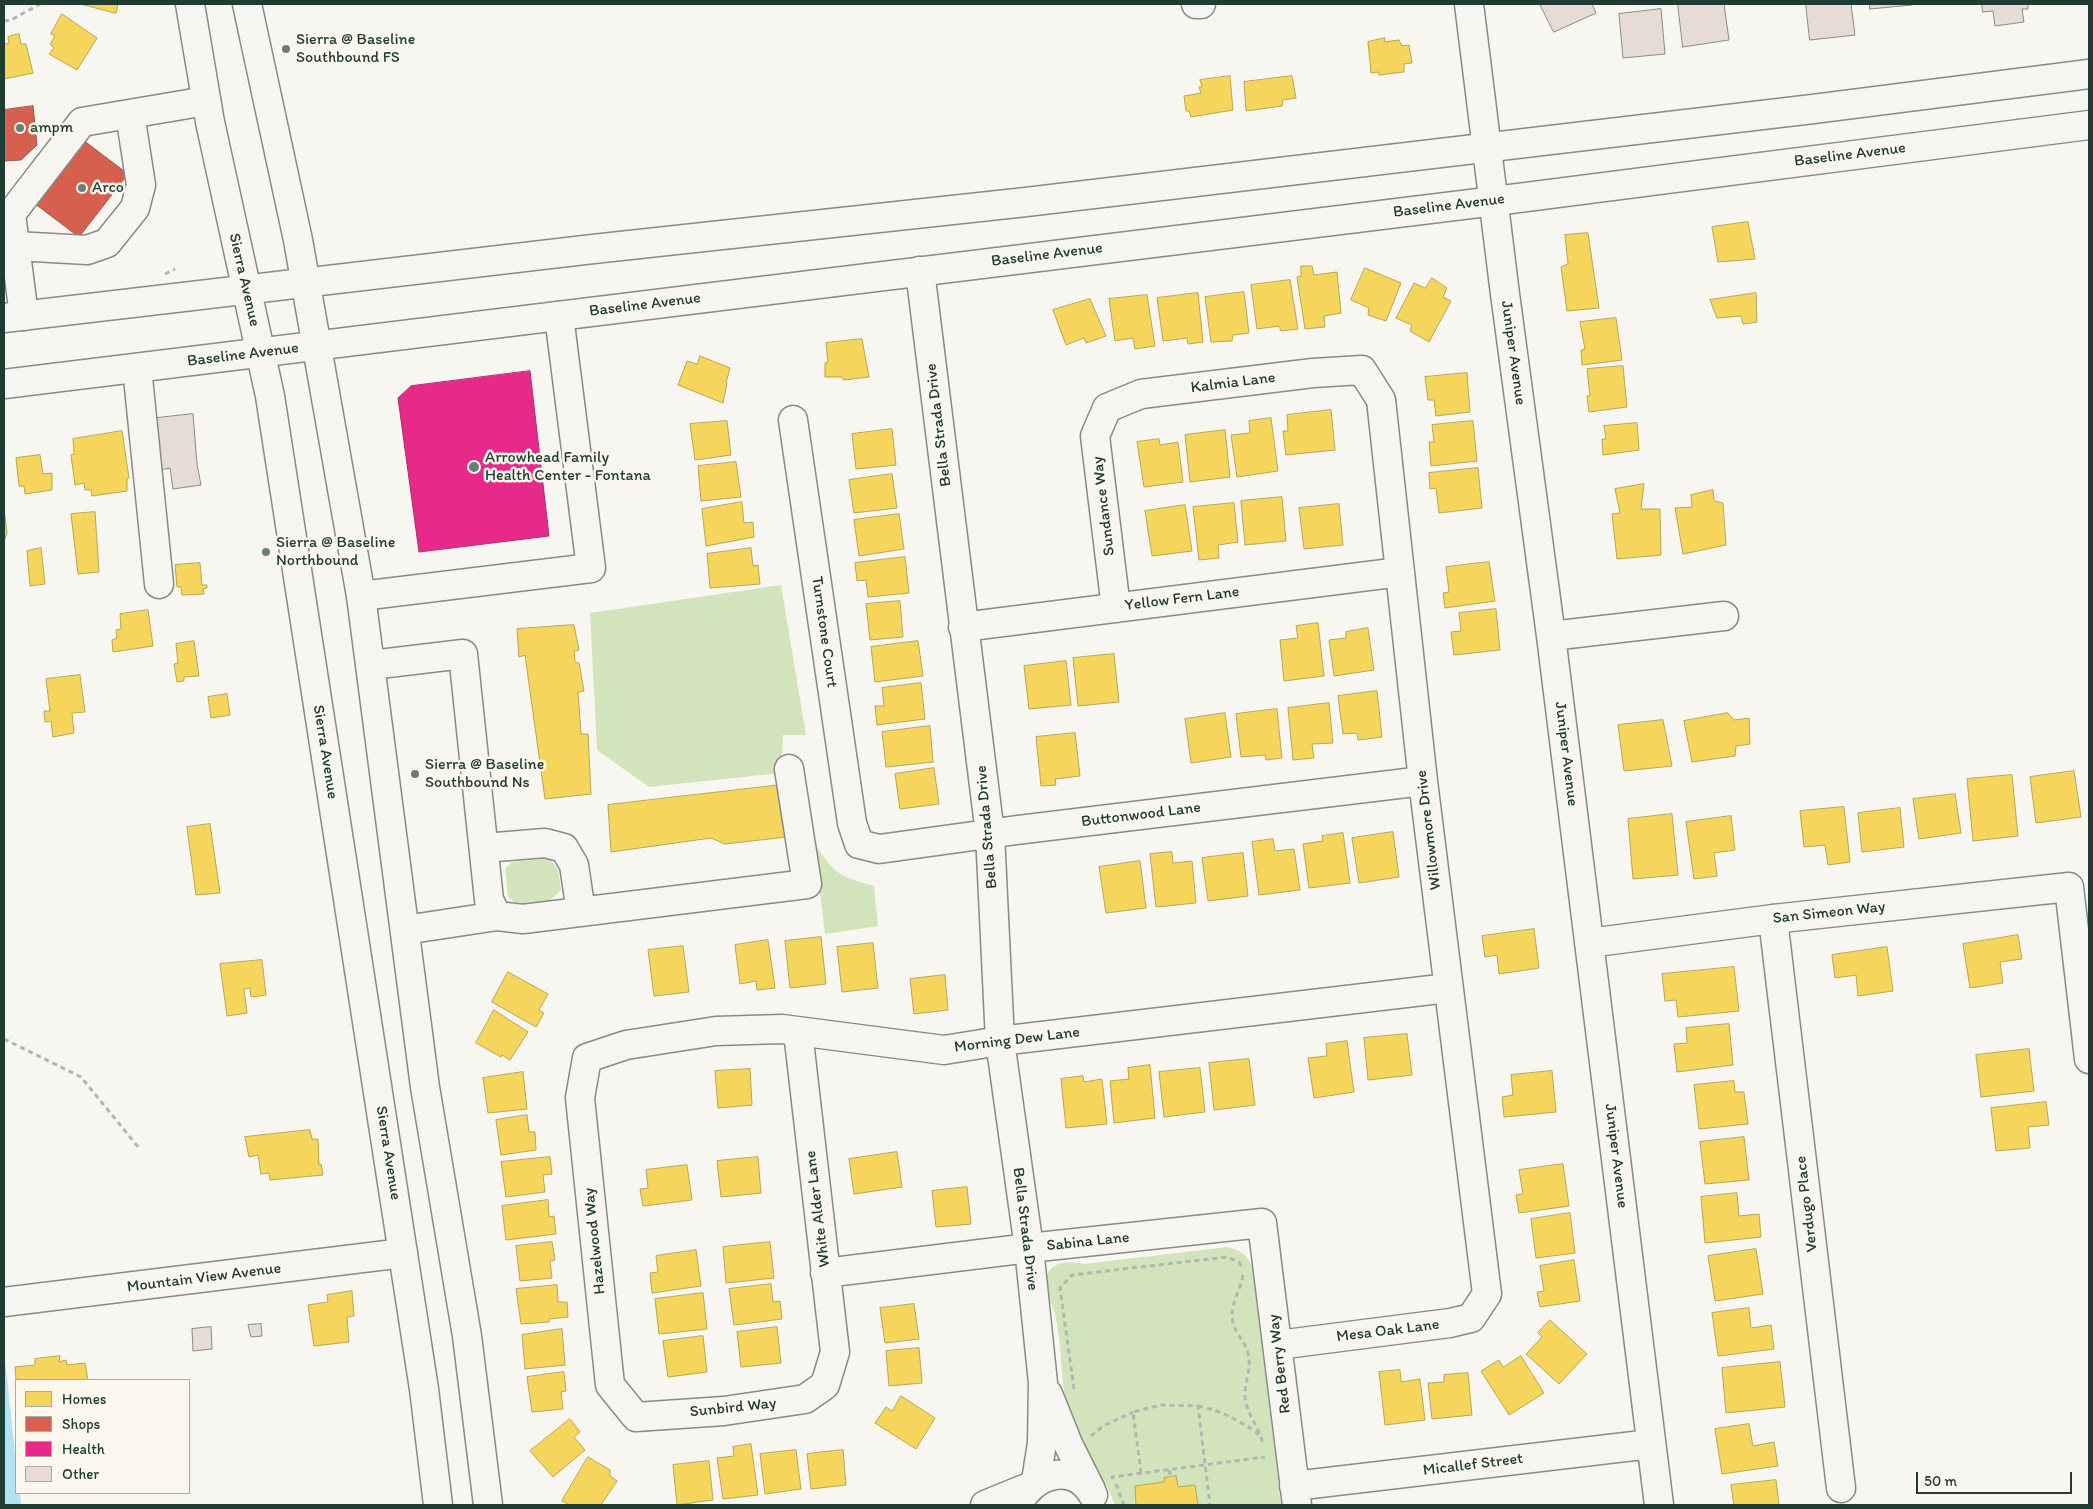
<!DOCTYPE html>
<html>
<head>
<meta charset="utf-8">
<style>
  body { margin:0 }
  #map { position:relative; width:2093px; height:1509px; overflow:hidden; background:#f8f6f0; font-family:Itim,sans-serif }
  canvas { display:block }
  .frame { position:absolute; inset:0; border:5px solid #1f3d34; pointer-events:none }
  .legend { position:absolute; left:15px; top:1379px; width:175px; height:115px; box-sizing:border-box; background:#fbf7ec; border:1px solid #a3ada2; margin:0; padding:6px 9px; list-style:none; font-size:15px; color:#1f3d34 }
  .legend li { display:flex; align-items:center; gap:10px; height:25px }
  .legend b { width:25px; border:1px solid #a3ada2 }
  .scale { position:absolute; left:1916px; top:1472px; width:156px; height:22px; box-sizing:border-box; border:2px solid #1f3d34; border-top:0; padding-left:6px; font-size:15px; line-height:18px; white-space:nowrap; color:#1f3d34; -webkit-text-stroke:4px #fbf7ec; paint-order:stroke }
</style>
</head>
<body>
<div id="map">
<canvas width="2093" height="1509"></canvas>
<div class="frame"></div>
<ul class="legend">
<li><b style="height:14px;background:#f6d55c"></b>Homes</li>
<li><b style="height:14px;background:#d6604d"></b>Shops</li>
<li><b style="height:14px;background:#e7298a"></b>Health</li>
<li><b style="height:14px;background:#e6dcd4"></b>Other</li>
</ul>
<div class="scale">50 m</div>
</div>
<script>
const context = document.querySelector('canvas').getContext('2d');
context.lineJoin = 'round';
function paint(path, color) { context.fillStyle = color; context.fill(path, 'evenodd'); }
function strokePath(path, color, width, dash) { context.strokeStyle = color; context.lineWidth = width; context.lineCap = dash ? 'butt' : 'round'; context.setLineDash(dash || []); context.stroke(path); }
function write(font, color, halo, rows, align = 'center') {
  context.font = font + ' Itim,sans-serif'; context.lineWidth = 5; context.setLineDash([]); context.textBaseline = 'middle'; context.strokeStyle = halo; context.fillStyle = color; for (const [text, x, y, turn = 0] of rows) {
    context.save(); context.translate(x, y); context.rotate((+turn || 0) * Math.PI / 180); context.textAlign = isNaN(turn) ? turn : align; if (halo) context.strokeText(text, 0, 0); context.fillText(text, 0, 0); context.restore();
  }
}
paint(new Path2D(`
  M781,585L806,735H783L781,773L649,787L597,750L590,613Z
  M814,842C834,874 838,876 874,886L878,926L825,934Z
  M549,858L558,870L561,890L549,901L517,904L508,897L505,869L512,862Z
  M1227,1247C1241,1250 1246,1254 1252,1266L1281,1505H1114C1111,1489 1101,1479 1093,1466C1084,1452 1078,1435 1072,1420C1058,1386 1064,1346 1054,1311C1051,1300 1043,1291 1046,1278C1051,1260 1070,1261 1084,1264Z`), '#d2e4bc');
paint(new Path2D(`
  M4,1350L16,1463V1493H20L21,1505H4Z`), '#b2e3f4');
const homes = new Path2D(`
  M81,4H118L116,13Z
  M62,14L97,38L77,70L49,54L54,48L50,44L55,36L51,34Z
  M19,34L21,44H26L33,73L4,79V44L9,43L8,37Z
  M1385,38L1384,42L1399,40L1402,46L1409,45L1412,63L1404,64V72L1379,75L1378,72L1371,73L1368,42Z
  M1230,76L1233,110L1191,117L1189,111H1186L1184,96L1201,93L1199,87H1202L1200,80Z
  M1292,76L1296,98L1283,100L1282,106L1246,111L1244,82Z
  M1748,222L1755,259L1718,262L1712,227Z
  M1588,233L1599,308L1567,311L1561,267L1568,264L1565,235Z
  M1301,266H1312L1314,275L1337,272L1341,313L1324,316L1325,327L1305,329L1297,277L1301,276Z
  M1365,268L1401,283L1386,321L1368,315L1369,308L1351,300Z
  M1432,278L1447,288L1443,297L1451,301L1429,342L1410,331L1412,325L1396,318L1414,283L1425,288Z
  M1290,280L1298,329L1281,331L1279,326L1257,329L1251,285Z
  M1244,292L1249,333L1233,335L1232,341L1211,342L1205,297Z
  M1198,293L1203,342L1188,344L1187,338L1163,341L1157,298Z
  M1756,293L1757,322L1743,324L1741,316L1717,318L1710,300Z
  M1147,295L1155,346L1135,349L1133,338L1115,341L1109,299Z
  M1090,299L1106,336L1086,343L1084,338L1066,345L1053,310Z
  M1616,318L1622,360L1582,365L1581,350L1585,349L1580,322Z
  M862,339L869,377L844,380L842,377H825V363L828,362L826,343Z
  M700,356L730,368L726,383H727L723,403L678,385L687,361L697,364Z
  M1623,366L1627,407L1589,412L1587,396H1590L1587,369Z
  M1467,373L1470,412L1436,416L1434,400H1428L1425,377Z
  M1331,410L1335,450L1286,455L1283,431H1288L1287,415Z
  M1271,418L1278,471L1237,477L1231,435L1250,433L1249,421Z
  M727,421L731,455L695,460L690,424Z
  M1473,421L1477,461L1431,466L1429,442H1434L1432,425Z
  M1637,423L1639,450L1603,455L1602,439H1606L1604,426Z
  M892,429L896,465L856,469L852,434Z
  M1225,430L1230,477L1190,482L1185,435Z
  M122,431L129,478L127,479V491L92,496L91,490H85L84,483L75,485L71,455L74,454L73,439Z
  M1159,439L1160,445L1178,442L1183,482L1144,487L1137,442Z
  M40,455L43,474L52,473V490L25,494L24,486H19L16,458Z
  M736,462L741,497L701,501L698,466Z
  M1478,468L1482,508L1439,513L1436,488L1430,489L1429,473Z
  M892,474L897,508L854,513L849,480Z
  M1644,484L1641,509H1660L1661,555L1617,559L1612,514L1620,513L1615,489Z
  M1713,490L1714,501L1723,503L1726,545L1683,554L1675,508L1692,507L1691,495Z
  M1282,497L1286,541L1245,545L1241,501Z
  M742,502L744,523L753,522L754,537L706,546L702,509Z
  M1234,503L1238,542L1218,545L1219,558L1199,560L1193,507Z
  M1339,504L1343,545L1304,549L1299,508Z
  M1185,505L1192,551L1152,556L1145,511Z
  M4,508L7,533L4,542Z
  M95,512L99,572L78,574L71,514Z
  M899,514L904,549L859,556L854,520Z
  M41,548L45,584L30,586L27,551Z
  M751,548L753,566L758,565L760,584L710,588L707,554Z
  M905,557L909,593L868,597L866,580L857,581L855,563Z
  M1489,562L1495,601L1445,608L1443,593L1449,592L1446,567Z
  M200,563L202,585H207V588L203,589L204,594L182,595L181,587H177L175,565Z
  M900,601L903,637L870,640L866,604Z
  M1496,609L1500,650L1454,655L1451,632L1461,631L1459,613Z
  M148,610L153,646L113,652L112,640L117,638L116,630L121,629L120,614Z
  M1318,623L1324,676L1284,681L1280,640L1298,638L1296,626Z
  M574,625L579,650L574,651L575,662L579,663L584,691L578,692L581,734H588L591,794L545,799L525,655L519,657L517,629Z
  M1368,628L1374,670L1334,676L1329,640L1346,638V632Z
  M194,641L199,676L184,677V681L177,682L174,664L178,663L176,644Z
  M918,641L923,676L875,682L871,647Z
  M1114,654L1119,702L1078,706L1073,658Z
  M1066,661L1071,705L1029,709L1024,666Z
  M80,675L85,712L72,713L74,733L53,737L51,721L45,722L44,711H50L46,679Z
  M921,683L925,719L877,725L875,706H884L882,688Z
  M1377,691L1382,737L1358,740L1357,733L1343,734L1338,696Z
  M227,694L230,715L211,718L208,697Z
  M1329,703L1333,743L1312,744L1314,758L1293,760L1288,708Z
  M1277,709L1282,758L1266,760L1265,755L1241,757L1236,714Z
  M1225,713L1231,757L1191,763L1185,719Z
  M1728,713L1734,720L1749,718L1750,744L1736,746L1735,756L1692,762L1684,721Z
  M1663,720L1672,766L1624,771L1618,725Z
  M930,726L933,762L886,767L882,732Z
  M1075,733L1080,776L1055,779L1056,785L1041,786L1036,737Z
  M934,768L939,804L900,809L895,774Z
  M2074,771L2081,817L2036,823L2030,777Z
  M2012,775L2018,836L1973,841L1967,779Z
  M781,785L787,837L725,844L711,838L611,852L608,805Z
  M1955,794L1961,833L1919,839L1913,799Z
  M1844,807L1850,862L1828,865L1825,845L1804,847L1800,811Z
  M1900,808L1904,847L1862,852L1858,813Z
  M1672,814L1678,875L1633,879L1628,819Z
  M1731,816L1735,850L1714,853L1717,876L1694,879L1686,822Z
  M210,824L220,893L196,895L187,827Z
  M1393,832L1399,877L1359,883L1352,838Z
  M1343,833L1350,883L1309,888L1303,844L1323,841L1322,836Z
  M1273,839L1275,851L1294,849L1300,890L1259,895L1252,842Z
  M1172,852L1173,863L1192,861L1196,903L1156,907L1150,854Z
  M1243,853L1248,896L1208,901L1202,858Z
  M1140,861L1146,908L1106,913L1099,867Z
  M1534,929L1539,968L1499,974L1497,955L1485,957L1482,936Z
  M2018,935L2022,959L2000,962L2003,983L1970,988L1963,944Z
  M821,937L826,984L790,988L785,941Z
  M768,940L775,988L757,990L756,981L740,984L735,945Z
  M873,943L878,988L842,992L837,947Z
  M683,946L689,992L654,996L648,950Z
  M1887,947L1893,991L1858,996L1856,975L1835,978L1832,955Z
  M262,960L266,995L251,997L250,988L244,989L247,1013L227,1016L220,964Z
  M1734,967L1739,1011L1678,1017L1676,1000L1665,1001L1662,974Z
  M508,972L548,994L539,1010L544,1013L536,1027L492,1002Z
  M945,975L948,1010L914,1014L910,979Z
  M494,1010L528,1032L510,1060L502,1055L501,1057L476,1043Z
  M1729,1024L1733,1065L1677,1072L1674,1044L1687,1043L1686,1028Z
  M1407,1034L1412,1075L1368,1080L1364,1038Z
  M1347,1041L1354,1092L1314,1098L1308,1058L1327,1056L1326,1044Z
  M2029,1049L2034,1091L1981,1097L1976,1055Z
  M1249,1059L1255,1105L1214,1110L1209,1063Z
  M1150,1065L1155,1118L1114,1123L1110,1081L1129,1079L1128,1068Z
  M1200,1068L1205,1112L1164,1117L1159,1072Z
  M750,1069L752,1105L718,1108L715,1071Z
  M1552,1071L1556,1112L1504,1117L1502,1097L1513,1095L1511,1075Z
  M523,1072L527,1109L488,1113L483,1078Z
  M1083,1076L1084,1082L1102,1079L1107,1124L1066,1128L1061,1079Z
  M1734,1081L1735,1092H1744L1748,1124L1699,1129L1694,1085Z
  M2046,1102L2049,1125L2028,1127L2030,1148L1996,1151L1991,1108Z
  M527,1115L529,1132H535L536,1150L501,1155L496,1120Z
  M310,1130L312,1139H318L319,1165L321,1164L323,1175L270,1180L269,1173L261,1174L258,1155L249,1157L245,1137Z
  M1744,1137L1749,1180L1705,1184L1700,1142Z
  M897,1152L902,1187L854,1194L849,1159Z
  M550,1157L552,1174L543,1175L545,1192L506,1197L501,1162Z
  M758,1157L761,1193L721,1197L717,1161Z
  M1563,1164L1569,1206L1519,1213L1516,1195L1523,1194L1519,1170Z
  M687,1165L692,1200L643,1206L640,1189L648,1188L646,1170Z
  M967,1187L971,1224L936,1227L932,1191Z
  M1737,1193L1739,1216L1759,1214L1761,1237L1705,1243L1701,1197Z
  M548,1200L549,1217L554,1216L556,1234L506,1240L502,1206Z
  M1570,1213L1575,1253L1536,1258L1531,1219Z
  M552,1242L555,1260L550,1261L552,1278L520,1281L516,1246Z
  M770,1242L774,1278L726,1283L723,1247Z
  M1756,1249L1763,1294L1715,1301L1708,1256Z
  M696,1250L701,1286L652,1293L650,1273L658,1272L656,1256Z
  M1574,1260L1580,1301L1540,1307L1537,1292L1544,1291L1540,1266Z
  M771,1284L773,1302L780,1301L782,1319L734,1325L729,1289Z
  M557,1285L558,1302H567L568,1317L549,1319V1322L521,1324L516,1289Z
  M352,1291L354,1316L347,1317L349,1342L314,1346L308,1305L328,1302L327,1295Z
  M703,1293L707,1329L659,1334L655,1299Z
  M914,1304L919,1339L885,1343L880,1308Z
  M1749,1308L1751,1328L1771,1325L1774,1349L1718,1356L1712,1313Z
  M1550,1320L1587,1354L1559,1384L1526,1354L1542,1337L1538,1333Z
  M777,1327L781,1363L741,1367L737,1332Z
  M562,1329L565,1365L525,1369L522,1335Z
  M703,1336L707,1372L668,1377L663,1341Z
  M919,1348L922,1383L889,1386L886,1351Z
  M60,1356L59,1362L66,1360L67,1365L85,1363L88,1380H16L15,1367L35,1365V1359Z
  M1521,1356L1544,1393L1509,1415L1481,1371L1499,1360L1503,1367Z
  M1780,1362L1785,1407L1726,1413L1722,1368Z
  M1400,1370L1401,1382L1420,1379L1425,1420L1385,1425L1379,1372Z
  M564,1372L566,1391L561,1392L563,1409L532,1412L527,1377Z
  M1468,1373L1472,1415L1432,1419L1428,1383L1444,1382V1375Z
  M901,1396L935,1418L916,1449L875,1423L886,1407L892,1411Z
  M570,1419L580,1432L574,1437L585,1450L553,1477L530,1451Z
  M1749,1424L1753,1446L1774,1442L1778,1466L1722,1474L1715,1429Z
  M751,1444L758,1495L723,1499L717,1458L734,1456L733,1447Z
  M796,1450L801,1489L765,1494L760,1454Z
  M843,1450L846,1485L811,1489L807,1454Z
  M588,1457L610,1470V1476L617,1481L601,1505H570L562,1501Z
  M709,1461L713,1500L677,1505L673,1465Z
  M1176,1476L1178,1487L1195,1485L1198,1505H1136L1135,1486L1164,1482V1478Z
  M1776,1480L1779,1505H1734L1731,1485Z`);
paint(homes, '#f6d55c');
strokePath(homes, '#b6a750', 1);
const shops = new Path2D(`
  M33,106L37,145L21,160L4,161V110Z
  M83,140L128,174L79,237L34,203Z`);
paint(shops, '#d6604d');
strokePath(shops, '#9f5646', 1);
const health = new Path2D(`
  M530,371L549,536L419,552L398,398L411,386Z`);
paint(health, '#e7298a');
strokePath(health, '#ab2f70', 1);
const building = new Path2D(`
  M1540,4H1592L1596,13L1554,32Z
  M1678,4H1724L1729,40L1683,47Z
  M1806,4H1851L1855,35L1810,40Z
  M1870,4H1912V5L1870,9Z
  M1982,4H2028V9H2022L2024,22L1995,26L1993,11L1983,12Z
  M1661,9L1665,54L1623,58L1619,14Z
  M193,414L197,464L201,485L173,489L170,468L154,471L148,419Z
  M261,1324L262,1336L251,1337L248,1325Z
  M211,1327L212,1349L193,1351L192,1329Z`);
paint(building, '#e6dcd4');
strokePath(building, '#868b86', 1);
const minor = new Path2D(`
  M1196,4H1201
  M1469,4L1505,294L1551,636L1659,1505
  M15,246L87,250L107,243L135,208L141,185L130,114
  M920,271L990,834L1000,1041L1029,1248L1043,1383L1042,1443L1036,1481
  M24,316L11,214L82,122L206,101
  M137,368L159,584
  M793,420L852,823L859,844L879,849L1017,830L1423,781
  M361,596L591,568L559,316
  M1116,608L1095,436L1107,408L1141,394L1313,373L1362,370L1381,400L1423,781L1487,1294L1471,1318L1450,1323L1278,1345
  M963,627L1400,572
  M1551,636L1724,616
  M371,665L463,654L489,900L497,916L523,919L807,884L789,769
  M484,848L545,843L564,848L574,865L581,912
  M1773,919L1841,1488
  M405,930L497,916
  M1589,943L1773,919L2069,887L2089,1059
  M798,1032L835,1352L825,1385L805,1399L724,1411L636,1417L610,1385L580,1098L587,1058L626,1045L716,1031L782,1029L944,1050L1000,1041L1448,988
  M825,1273L1029,1248L1262,1223L1297,1505
  M4,1302L403,1253
  M1048,1394L1068,1444L1091,1490
  M1294,1486L1651,1444
  M985,1505L1029,1487
  M1018,1505C1032,1473 1074,1461 1093,1495`);
const major = new Path2D(`
  M190,4L210,122L270,396L424,1389L438,1505
  M247,4L298,240L361,596L425,1087L467,1336L488,1505
  M4,318L593,249L1026,202L1813,109L2089,74
  M4,384L1495,201L2089,125`);
strokePath(minor, '#868b86', 31);
strokePath(major, '#868b86', 31);
strokePath(new Path2D(`
  M4,21L11,20L40,4
  M165,274L175,269
  M4,1039L81,1077L139,1148
  M1243,1275C1241,1288 1232,1302 1232,1315C1232,1330 1242,1337 1247,1350C1253,1366 1245,1379 1245,1395C1245,1413 1260,1427 1263,1445
  M1074,1389L1060,1288L1072,1275L1227,1257L1239,1262L1242,1268
  M1198,1406C1222,1411 1241,1421 1261,1436
  M1091,1436L1103,1426L1133,1412
  M1169,1470L1171,1477
  M1141,1473L1133,1412L1161,1405L1198,1406L1210,1505
  M1113,1479L1112,1477L1265,1457
  M1116,1484L1124,1505`), '#b2b5b1', 3, [5, 4]);
strokePath(minor, '#f6f5f1', 28);
strokePath(major, '#f6f5f1', 28);
for (const [x, y, r, color] of [
  [286,49,5,"#6b7e76"],
  [20,128,5,"#6b7e76"],
  [82,188,5,"#6b7e76"],
  [474,467,6,"#6b7e76"],
  [266,552,5,"#6b7e76"],
  [415,774,5,"#6b7e76"]
]) { const dot = new Path2D(); dot.arc(x, y, r, 0, 2 * Math.PI); context.fillStyle = color; context.fill(dot); strokePath(dot, '#fbf7ec', 2); }
write('16px', '#1f3d34', '#fbf7ec', [
  ["Sierra @ Baseline",296,40],
  ["Southbound FS",296,58],
  ["ampm",30,128],
  ["Arco",92,188],
  ["Arrowhead Family",485,458],
  ["Health Center - Fontana",485,476],
  ["Sierra @ Baseline",276,543],
  ["Northbound",276,561],
  ["Sierra @ Baseline",425,765],
  ["Southbound Ns",425,783]
], 'left');
write('16px', '#1f3d34', '#fbf7ec', [
  ["Baseline Avenue",1850,155,-7],
  ["Baseline Avenue",1449,206,-7],
  ["Baseline Avenue",1047,255,-7],
  ["Sierra Avenue",244,280,77],
  ["Baseline Avenue",645,305,-7],
  ["Juniper Avenue",1513,353,82],
  ["Baseline Avenue",243,355,-7],
  ["Kalmia Lane",1233,383,-7],
  ["Bella Strada Drive",939,425,-97],
  ["Sundance Way",1104,506,-97],
  ["Yellow Fern Lane",1182,599,-7],
  ["Turnstone Court",824,632,82],
  ["Sierra Avenue",325,752,81],
  ["Juniper Avenue",1566,754,83],
  ["Buttonwood Lane",1141,815,-7],
  ["Bella Strada Drive",987,827,-95],
  ["Willowmore Drive",1429,830,-97],
  ["San Simeon Way",1829,913,-6],
  ["Morning Dew Lane",1017,1040,-7],
  ["Sierra Avenue",388,1153,81],
  ["Juniper Avenue",1616,1156,83],
  ["Verdugo Place",1807,1204,-97],
  ["White Alder Lane",818,1209,-97],
  ["Bella Strada Drive",1025,1229,83],
  ["Hazelwood Way",595,1241,-96],
  ["Sabina Lane",1088,1242,-6],
  ["Mountain View Avenue",204,1278,-7],
  ["Mesa Oak Lane",1388,1331,-7],
  ["Red Berry Way",1280,1364,-97],
  ["Sunbird Way",733,1408,-6],
  ["Micallef Street",1473,1465,-7]
]);
</script>
</body>
</html>
